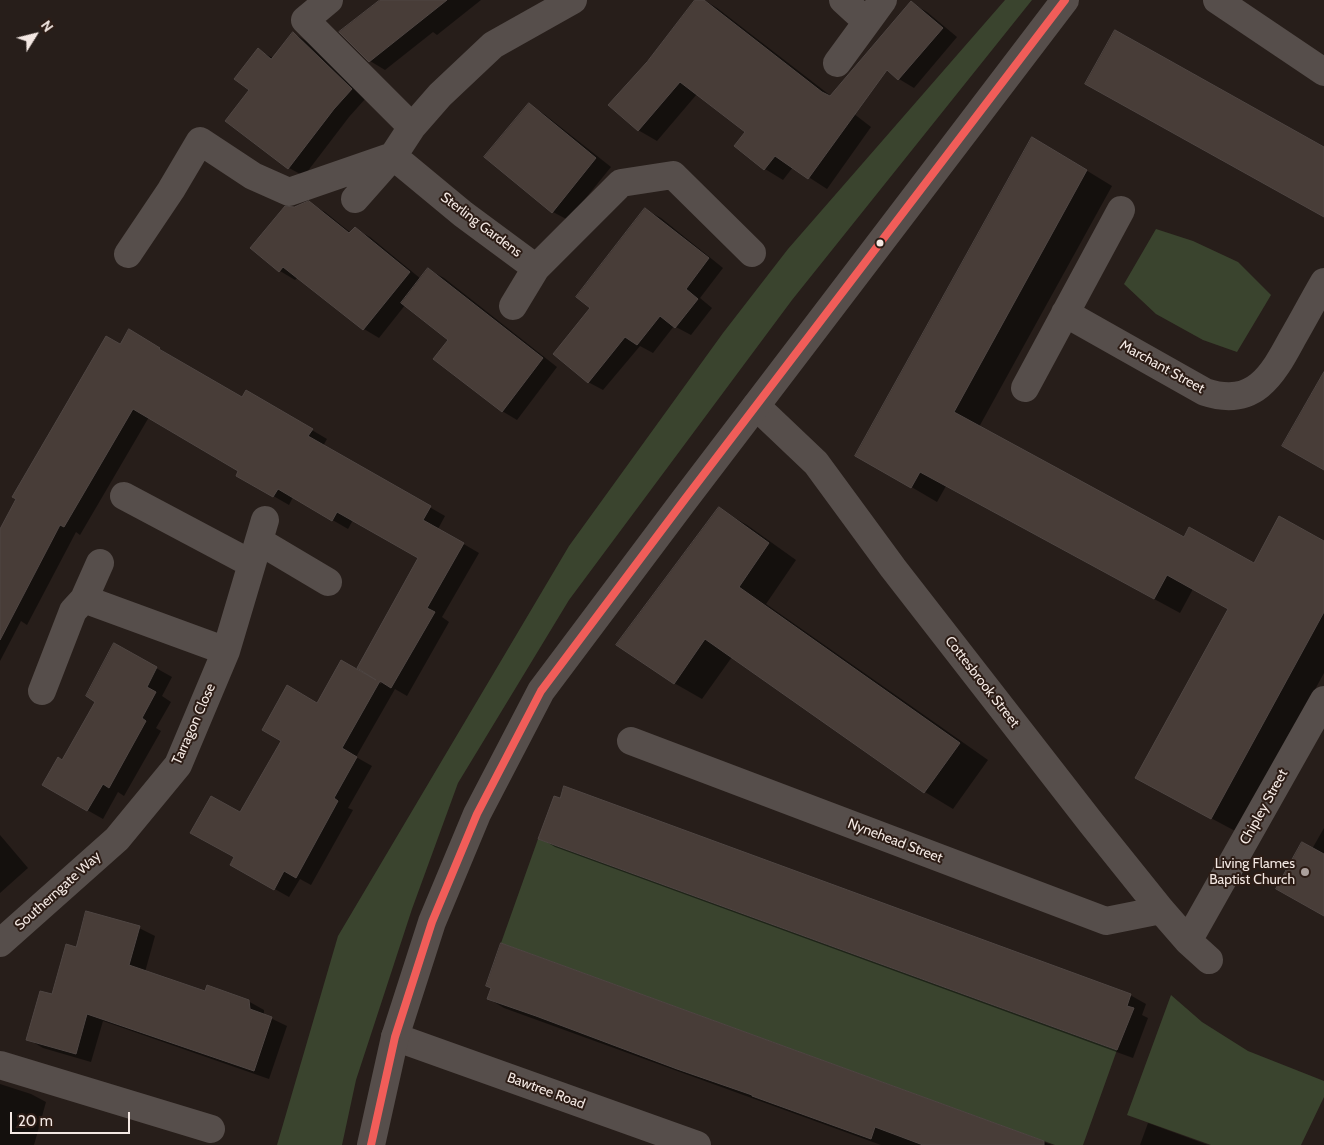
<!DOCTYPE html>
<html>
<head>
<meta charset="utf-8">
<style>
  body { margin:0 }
  #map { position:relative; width:1324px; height:1145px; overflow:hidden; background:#271e1a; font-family:Cabin,sans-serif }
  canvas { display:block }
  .north { position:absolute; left:10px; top:10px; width:50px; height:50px; -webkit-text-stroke:4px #2c1c15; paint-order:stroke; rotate:54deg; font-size:14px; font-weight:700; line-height:20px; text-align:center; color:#f3e8e3 }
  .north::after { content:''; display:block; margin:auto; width:18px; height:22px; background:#f3e8e3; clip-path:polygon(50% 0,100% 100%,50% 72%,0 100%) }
  .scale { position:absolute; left:10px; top:1112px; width:120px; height:22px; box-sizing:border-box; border:2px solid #f3e8e3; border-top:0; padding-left:6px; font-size:15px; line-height:18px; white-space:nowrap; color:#f3e8e3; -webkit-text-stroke:4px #2c1c15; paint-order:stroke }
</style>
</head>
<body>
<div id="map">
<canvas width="1324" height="1145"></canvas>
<div class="north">N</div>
<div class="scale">20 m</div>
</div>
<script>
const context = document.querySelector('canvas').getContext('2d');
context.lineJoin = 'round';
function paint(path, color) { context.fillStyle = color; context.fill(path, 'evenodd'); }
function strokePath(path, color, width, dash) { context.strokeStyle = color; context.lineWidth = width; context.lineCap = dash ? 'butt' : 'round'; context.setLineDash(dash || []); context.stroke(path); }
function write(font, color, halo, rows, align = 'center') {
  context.font = font + ' Cabin,sans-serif'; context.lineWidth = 4; context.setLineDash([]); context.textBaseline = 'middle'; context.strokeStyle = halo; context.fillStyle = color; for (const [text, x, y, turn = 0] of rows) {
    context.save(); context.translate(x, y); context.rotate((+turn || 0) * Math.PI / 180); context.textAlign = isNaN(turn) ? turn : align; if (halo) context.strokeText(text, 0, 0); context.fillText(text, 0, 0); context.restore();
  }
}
paint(new Path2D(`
  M1005,0H1032L792,300L569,600L458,783L412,909L356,1080L342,1145H277L338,936L569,546L723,333L788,249Z
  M1156,229L1193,241L1238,262L1271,295L1237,352L1203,340L1156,314L1124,284Z
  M538,839L1117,1050L1083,1145H1055L501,943Z
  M1171,995L1202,1022L1248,1051L1324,1081V1097L1301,1145H1211L1127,1115Z`), '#3a442e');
paint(new Path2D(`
  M382,0H481L437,35L433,32L385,70L370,61Z
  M696,0H704L717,8L871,127L827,189L793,167L783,180L765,169L735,146L746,132L697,94L657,141L638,130L648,63Z
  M911,3L927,12L957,37L914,88L899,79L869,53Z
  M293,33L308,42L366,98L349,117L304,176L289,168L227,120L250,90L258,50L273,58Z
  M529,105L544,114L611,167L568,220L553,212Z
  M1058,153L1112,186L979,427L1184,539L1254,564L1324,542V673L1237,832L1162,792L1230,609L1193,589L1180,613L946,486L937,502L857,455Z
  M309,203L325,212L351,233L355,229L370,237L421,279L429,270L444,278L557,367L517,420L502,411L450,340L406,304L379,338L364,329L298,277L295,280L280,271L294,208Z
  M646,210L661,218L723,268L700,298L712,308L691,335L674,326L653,353L640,346L603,390L588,382L592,308Z
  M130,331L242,399L246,391L327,439L323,446L445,516L438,529L479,553L442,617L449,622L407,696L395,689L356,757L372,766L348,808L353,810L311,885L300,879L289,897L232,865L236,857L240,814L318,704L342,662L381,684L419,558L353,520L348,529L293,497L289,505L237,475L240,471L149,417L80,535L76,532L27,625L21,621L0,661V532Z
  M719,509L747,525L796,560L766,604L988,760L953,809L925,792L732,657L702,699L674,683Z
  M115,645L172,677L162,696L171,702L156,728L161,731L124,796L118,792L103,819L43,785L63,761L97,701Z
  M561,800L1130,995L1146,1004L1142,1015L1148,1018L1133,1058L555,847L540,838Z
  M1324,828V915L1312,849Z
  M0,835L28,868L0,893Z
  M139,928L155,936L145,972L206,993L248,1001L264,1010V1015L287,1026L269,1079L103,1021L91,1062L43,1048L28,1039L77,949Z
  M501,944L1052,1145H881L504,1008L489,999Z
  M0,1084L31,1094L46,1102L34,1145H0Z
  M1148,1123L1208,1145H1140Z`), '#0007');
const building = new Path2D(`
  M380,0H447L369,62L339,32Z
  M695,0H704L822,92L830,96L911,1L943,28L898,80L887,70L808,179L775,156L764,170L734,146L745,132L680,82L638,131L608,105L647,62Z
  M1115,30L1324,147V217L1085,84Z
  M293,32L352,89L334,109L288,169L225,121L249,90L234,79L258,48L271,59Z
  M529,103L596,158L552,213L484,157Z
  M1032,137L1087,170L954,412L1184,537L1189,527L1254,563L1279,516L1324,541V612L1211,819L1135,778L1228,609L1167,575L1154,599L920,472L911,488L855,456Z
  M309,201L349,233L355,227L410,272L363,330L283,267L279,272L250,248L285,206L294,207Z
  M645,208L709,258L686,289L698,299L675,328L660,316L637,345L625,337L588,383L553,354L590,308L576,297Z
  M428,268L543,358L502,412L433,359L448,340L401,303Z
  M129,329L160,348L159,349L242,397L246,390L313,429L308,436L431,506L423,520L464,543L427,608L435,612L391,688L380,681L342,748L357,757L334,798L338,801L296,878L284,871L274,890L230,865L234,857L190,833L211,796L240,812L281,741L262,730L287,685L317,703L341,660L376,680L357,668L418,558L337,512L332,521L278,489L273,497L236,476L238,471L133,409L64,527L60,525L0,640V529L16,499L12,497L106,336L120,344Z
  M1324,372V470L1282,446Z
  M719,507L769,543L739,587L960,743L924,793L705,639L674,684L616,645Z
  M114,643L157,667L147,687L156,692L142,718L146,721L109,788L103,784L87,811L42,785L58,757L62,760L95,702L86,696Z
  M564,786L1131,994L1127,1006L1134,1008L1117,1050L538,839L554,796L560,798Z
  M1302,842L1324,854V916L1276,889Z
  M86,911L140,926L129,965L205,991L207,985L249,1000L250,1009L272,1017L254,1071L87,1014L76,1054L26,1040L40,991L52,994L66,944L76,947Z
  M501,943L1044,1141V1145H923L875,1127L871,1139L752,1096V1095L677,1069L536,1016L487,999L491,988L486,986Z`);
paint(building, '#483d38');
strokePath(building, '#4f4643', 1);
strokePath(new Path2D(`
  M329,0L305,20L412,127
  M573,0L493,45L440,95L412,127L393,156L463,214L536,268L621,183L673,175L752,253
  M1217,0L1324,72
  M867,22L883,0
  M837,63L867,22L843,0
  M128,254L171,190L200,141L253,176L289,192L393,156L355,199
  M513,306L536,268
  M1065,313L1205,392C1254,408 1272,376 1292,339C1303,320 1313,301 1324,282
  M1025,388L1121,210
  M756,406L816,463L893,568L1092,824L1161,910L1188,941L1209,960
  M124,496L252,564
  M259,541L328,582
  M84,599L226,651
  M42,691L73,611L84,599L100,563
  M631,741L1106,921L1161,910
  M1188,941L1324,700
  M0,943L117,839L178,765L226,651L265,520
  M395,1037L697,1145
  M0,1065L211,1129`), '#564e4b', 28);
strokePath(new Path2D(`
  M371,1145L395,1037L432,922L477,814L541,691L685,499L1065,0`), '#564e4b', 28);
strokePath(new Path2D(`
  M371,1145L395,1037L432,922L477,814L541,691L685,499L1065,0`), '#f15d59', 8);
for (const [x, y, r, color] of [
  [880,243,4.5,"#f3e8e3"],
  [1305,872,5,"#aca19d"]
]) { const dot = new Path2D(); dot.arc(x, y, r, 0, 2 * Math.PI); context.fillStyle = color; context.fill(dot); strokePath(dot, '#2c1c15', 2); }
write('14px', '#f3e8e3', '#2c1c15', [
  ["Sterling Gardens",481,225,37],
  ["Marchant Street",1162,367,29],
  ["Cottesbrook Street",982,682,52],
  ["Tarragon Close",194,724,-66],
  ["Chipley Street",1264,807,-61],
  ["Nynehead Street",895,841,21],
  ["Southerngate Way",58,891,-42],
  ["Bawtree Road",546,1091,20]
]);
write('14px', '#f3e8e3', '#2c1c15', [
  ["Living Flames",1295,864],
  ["Baptist Church",1295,880]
], 'right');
</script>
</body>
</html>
